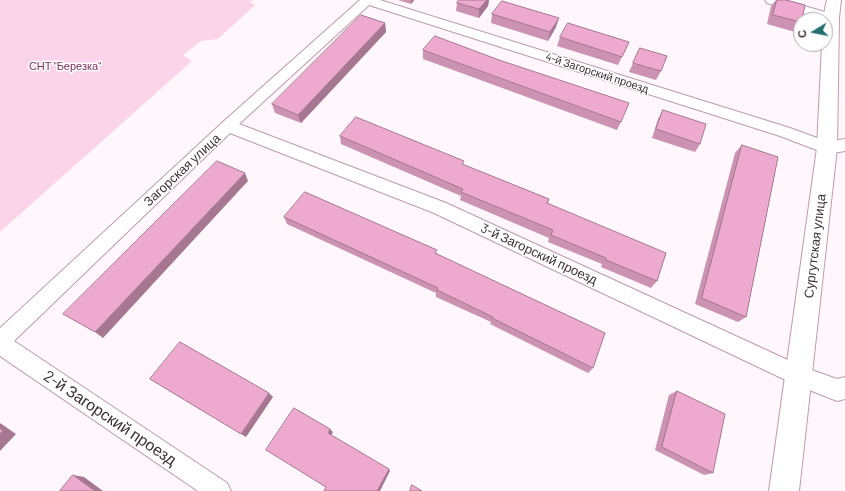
<!DOCTYPE html>
<html>
<head>
<meta charset="utf-8">
<style>
  body { margin:0 }
  #map { position:relative; width:845px; height:491px; overflow:hidden; background:#fff7fb; font-family:Barlow,sans-serif }
  canvas { display:block }
  .north { position:absolute; left:793px; top:12px; width:40px; height:40px; box-sizing:border-box; background:#fff; border:1px solid #b1acaf; border-radius:50%; rotate:260deg; font-size:11px; font-weight:700; line-height:16px; text-align:center; color:#3d2f36 }
  .north::after { content:''; display:block; margin:auto; width:14px; height:18px; background:#236e71; clip-path:polygon(50% 0,100% 100%,50% 72%,0 100%) }
</style>
</head>
<body>
<div id="map">
<canvas width="845" height="491"></canvas>
<div class="north">С</div>
</div>
<script>
const context = document.querySelector('canvas').getContext('2d');
context.lineJoin = 'round';
function paint(path, color) { context.fillStyle = color; context.fill(path, 'evenodd'); }
function strokePath(path, color, width, dash) { context.strokeStyle = color; context.lineWidth = width; context.lineCap = dash ? 'butt' : 'round'; context.setLineDash(dash || []); context.stroke(path); }
function write(font, color, halo, rows, align = 'center') {
  context.font = font + ' Barlow,sans-serif'; context.lineWidth = 3; context.setLineDash([]); context.textBaseline = 'middle'; context.strokeStyle = halo; context.fillStyle = color; for (const [text, x, y, turn = 0] of rows) {
    context.save(); context.translate(x, y); context.rotate((+turn || 0) * Math.PI / 180); context.textAlign = isNaN(turn) ? turn : align; if (halo) context.strokeText(text, 0, 0); context.fillText(text, 0, 0); context.restore();
  }
}
paint(new Path2D(`
  M0,0H253L250,2L255,5L218,39L201,41L183,55L192,61L0,232Z`), '#fcd4e9');
const street = new Path2D(`
  M360,0H380L790,128L828,142L845,139V151L827,154L780,136L369,5L239,124L446,203L803,367L837,379L845,377V399L837,401L792,383L434,213L230,133L14,341L227,483L231,491H198L0,356V328L223,122Z
  M765,0H784L835,15L837,18L831,22L827,21L767,3Z`);
const secondary = new Path2D(`
  M827,0H841L839,18L837,148L799,491H769L817,148L822,44H825V20L823,18Z`);
strokePath(street, '#be9bad', 2);
strokePath(secondary, '#be9bad', 2);
paint(street, '#fff');
paint(secondary, '#fff');
paint(new Path2D(`
  M398,0H414L411,4Z
  M459,0H489L488,6L479,18L456,11L457,3Z
  M776,0H777L801,20V24L795,32L767,24L771,6Z
  M492,14L556,27L548,41L491,23Z
  M385,23L386,32L301,123L275,113L272,104Z
  M560,37L629,42L618,65L557,46Z
  M640,48L661,71L656,80L629,72Z
  M423,50L621,122L617,130L423,59Z
  M663,110L700,144L695,152L652,138L658,119Z
  M340,136L464,165L549,199L548,203L657,281L651,288L601,267L602,264L548,242L549,238L460,200L461,196L341,144Z
  M742,145L746,317L738,322L695,304L735,153Z
  M284,217L436,253L593,368L588,373L490,324L491,322L436,297V293L287,224Z
  M677,391L713,473L704,475L655,450L669,395Z`), '#cc92b1');
paint(new Path2D(`
  M411,0H414L411,4Z
  M487,0H489L488,6L479,18V9Z
  M559,18L556,27L548,41L550,32Z
  M385,23L386,32L301,123L298,115Z
  M245,173L248,181L103,338L95,332Z
  M269,393L273,397L246,437L241,434Z
  M0,423L16,434L0,451Z
  M330,429L333,432L331,436L328,433Z
  M389,469L390,471L380,491H377Z
  M73,475L84,477L103,491H95Z`), '#a67790');
const building = new Path2D(`
  M459,0H487L479,9L457,3Z
  M777,0H786L805,5L802,20H801V22L773,15Z
  M502,1L559,18L550,32L492,14Z
  M361,15L385,23L298,115L272,104Z
  M568,23L629,42L622,57L560,37Z
  M435,36L499,60L629,103L621,122L423,50Z
  M640,48L667,56L661,71L633,63Z
  M663,110L706,124L700,144L656,129Z
  M356,117L464,161L462,164L549,199L547,203L666,253L657,281L606,260V258L551,235L553,230L461,192L463,189L340,136Z
  M742,145L778,157L746,317L702,298Z
  M217,161L245,173L95,332L63,314Z
  M305,192L437,250L435,253L605,333L593,368L492,318L493,317L437,290L438,288L284,217Z
  M180,342L269,393L241,434L150,379Z
  M677,391L725,414L713,473L662,447Z
  M294,408L330,429L328,433L389,469L377,491H324L326,487L266,450Z
  M0,428L3,431L0,434Z
  M73,475L95,491H60Z
  M412,485L422,491H410Z`);
paint(building, '#edaace');
strokePath(building, '#a67790', 1);
write('11px', '#7c2f5e', '#fff', [
  ["СНТ \"Березка\"",65,66]
]);
write('11px', '#3d2f36', '#fff', [
  ["4-й Загорский проезд",597,73,18]
]);
write('13px', '#3d2f36', '#fff', [
  ["Загорская улица",182,170,-43],
  ["Сургутская улица",815,246,-83],
  ["3-й Загорский проезд",539,254,25]
]);
write('16px', '#3d2f36', '#fff', [
  ["2-й Загорский проезд",110,418,34]
]);
</script>
</body>
</html>
